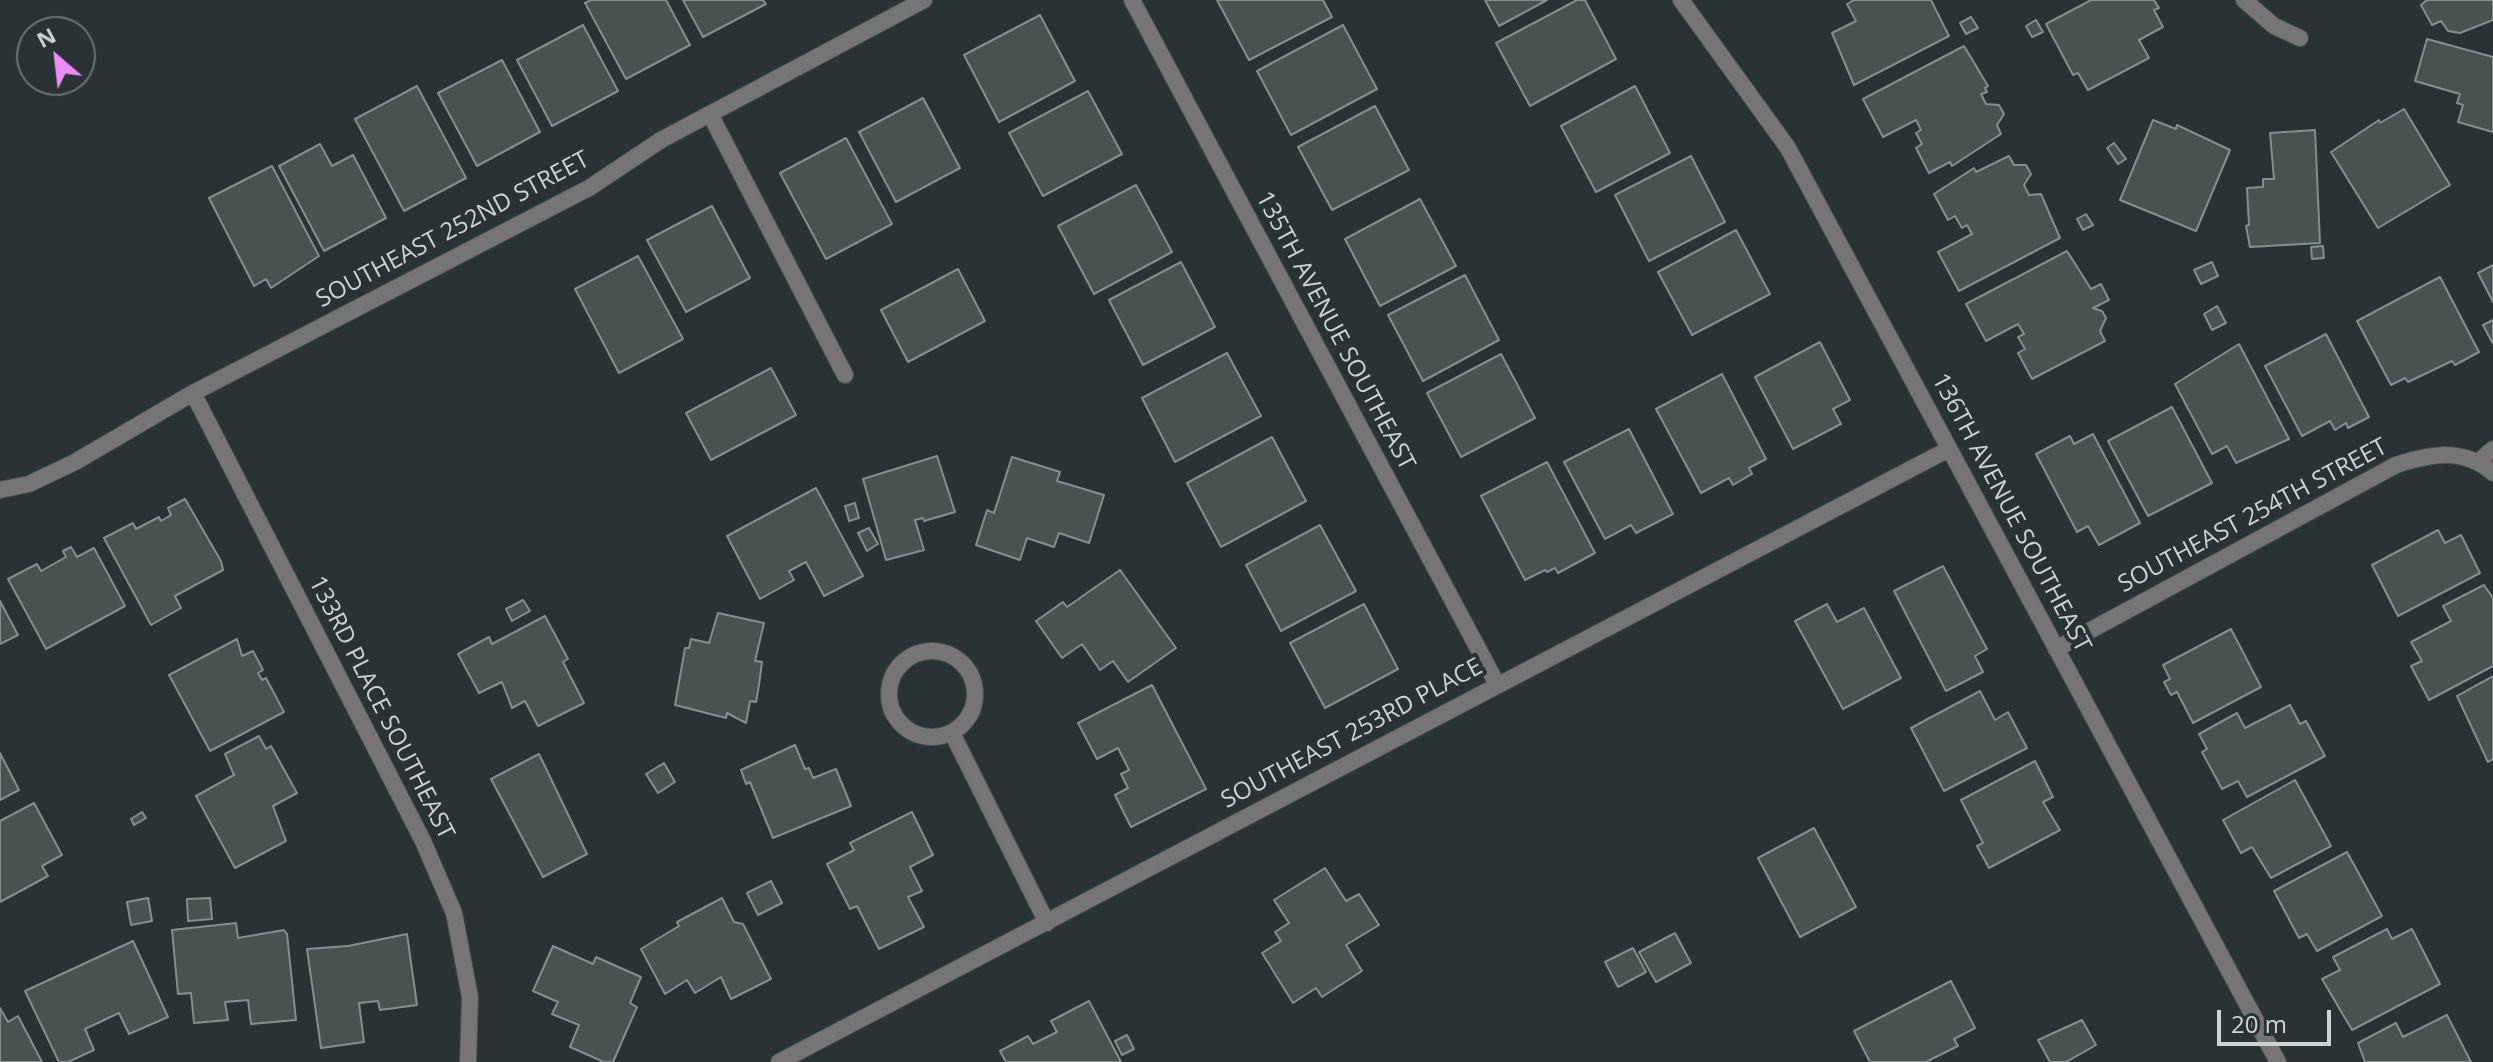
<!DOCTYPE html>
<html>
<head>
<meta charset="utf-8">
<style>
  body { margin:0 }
  #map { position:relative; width:2493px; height:1062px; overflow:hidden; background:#293333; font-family:"Open Sans",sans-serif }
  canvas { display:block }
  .north { position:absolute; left:16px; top:16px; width:80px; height:80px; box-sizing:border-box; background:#293333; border:2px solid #6b7373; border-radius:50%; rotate:332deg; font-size:22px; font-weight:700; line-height:32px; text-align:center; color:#cdd3d3 }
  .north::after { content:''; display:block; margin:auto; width:28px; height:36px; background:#ec8cfa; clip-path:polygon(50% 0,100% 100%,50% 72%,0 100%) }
  .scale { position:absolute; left:2217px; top:1010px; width:114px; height:36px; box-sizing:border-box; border:4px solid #cdd3d3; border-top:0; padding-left:10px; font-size:24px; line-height:28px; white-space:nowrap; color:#cdd3d3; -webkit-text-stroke:6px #293333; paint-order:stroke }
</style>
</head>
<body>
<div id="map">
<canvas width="2493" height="1062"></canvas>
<div class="north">N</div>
<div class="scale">20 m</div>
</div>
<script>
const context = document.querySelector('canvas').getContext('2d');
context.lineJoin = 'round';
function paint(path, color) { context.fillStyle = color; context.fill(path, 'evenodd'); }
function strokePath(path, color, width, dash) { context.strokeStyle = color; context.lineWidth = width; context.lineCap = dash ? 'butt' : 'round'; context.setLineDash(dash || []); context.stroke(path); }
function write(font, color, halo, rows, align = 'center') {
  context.font = font + ' "Open Sans",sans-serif'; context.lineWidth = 8; context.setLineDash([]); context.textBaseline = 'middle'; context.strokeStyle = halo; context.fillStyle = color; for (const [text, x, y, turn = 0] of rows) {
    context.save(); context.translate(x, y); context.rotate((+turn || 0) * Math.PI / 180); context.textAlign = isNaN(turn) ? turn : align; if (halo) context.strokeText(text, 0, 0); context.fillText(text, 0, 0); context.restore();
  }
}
const building = new Path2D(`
  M591,0H666L690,45L626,79L585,3Z
  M683,0H763L766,4L703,37Z
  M1217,0H1323L1332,17L1249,60Z
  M1485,0H1547L1499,26Z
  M1577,0H1585L1616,59L1530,106L1496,43Z
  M1854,0H1931L1949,36L1854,85L1832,33L1856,21L1847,4Z
  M2091,0H2154L2159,8L2154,10L2163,27L2139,40L2149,58L2088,90L2078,73L2073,75L2046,24Z
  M2493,0V20L2460,33L2448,31L2441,21L2432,25L2421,5L2427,0Z
  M1040,15L1075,81L999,122L964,55Z
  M1971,17L1978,28L1966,34L1960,23Z
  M2036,20L2043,32L2032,37L2026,26Z
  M583,25L618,91L552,126L517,60Z
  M1343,25L1377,89L1291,135L1257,71Z
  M2427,39L2493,57V132L2458,122L2463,105L2457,103L2460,94L2415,81Z
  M1964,46L1988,86L1985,88L1987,92L1981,94L1986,104L1999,105L2004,114L1997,125L2001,134L1952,166L1950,162L1929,173L1916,148L1922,144L1916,133L1921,130L1916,120L1883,137L1863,99Z
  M502,60L540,132L477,166L438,93Z
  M417,86L466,178L404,211L355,119Z
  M1635,86L1670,153L1596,192L1561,126Z
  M1088,91L1122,154L1043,196L1009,133Z
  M923,98L960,168L896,202L859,132Z
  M1375,106L1409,170L1332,210L1298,147Z
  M2404,109L2450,185L2378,228L2331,152L2379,120L2380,123Z
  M2153,120L2176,129L2177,125L2230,150L2196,231L2120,200Z
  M2315,130L2320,243L2250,247L2246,226L2249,225L2247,188L2263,187V179H2274L2270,133Z
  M846,138L892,224L826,259L780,173Z
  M2114,143L2126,159L2118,164L2107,148Z
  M320,144L332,166L353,155L386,218L324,251L279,166Z
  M1691,156L1725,222L1649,261L1615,195Z
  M2009,156L2014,165H2026L2031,174L2024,185L2029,195L2041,194L2060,238L1959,291L1938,252L1972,234L1967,225L1962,228L1955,216L1948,220L1934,194L1974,168L1976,172Z
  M272,166L319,256L271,288L266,279L254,286L209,198Z
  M1136,185L1172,252L1094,294L1058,226Z
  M1420,199L1456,266L1380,306L1345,239Z
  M712,206L750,278L686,312L647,240Z
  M2086,214L2093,225L2083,230L2077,219Z
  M1736,230L1770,294L1692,335L1658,272Z
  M2323,246L2324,258L2312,259L2311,247Z
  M2067,251L2091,289L2101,284L2109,300L2093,308L2102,311L2106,318L2100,331L2105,341L2032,379L2018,353L2025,349L2018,337L2024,334L2018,324L1986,341L1966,304Z
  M638,256L683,339L619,373L575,289Z
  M1181,262L1215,327L1143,365L1109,300Z
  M2212,262L2218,276L2201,284L2194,270Z
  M2493,265V302L2478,273Z
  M958,269L985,321L908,362L881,310Z
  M1465,275L1499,340L1423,381L1388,315Z
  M2440,277L2479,352L2455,365L2452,361L2408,382L2405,378L2391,385L2357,321Z
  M2217,306L2226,323L2212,330L2204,314Z
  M2493,320V344L2483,325Z
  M2326,334L2369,417L2348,428L2346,423L2335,430L2330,421L2302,436L2265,366Z
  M1820,342L1850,400L1833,409L1841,424L1793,449L1755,377Z
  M2239,344L2289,439L2236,463L2227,446L2212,454L2175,384Z
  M1227,353L1261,416L1175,462L1142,398Z
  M1501,354L1535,418L1461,457L1427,393Z
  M771,368L796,415L711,460L686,413Z
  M1722,374L1766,459L1749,468L1752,474L1733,485L1729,478L1701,493L1656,409Z
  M2172,407L2212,483L2148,516L2108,441Z
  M1629,429L1673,514L1636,533L1631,525L1605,539L1564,462Z
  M2093,434L2140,523L2099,545L2088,526L2077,532L2036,454L2070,436L2074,444Z
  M1272,437L1306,501L1221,547L1187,483Z
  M937,456L955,512L924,521L923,518L915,520L924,550L886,560L863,479Z
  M1012,457L1060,472L1057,481L1104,495L1089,543L1059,533L1054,547L1027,538L1020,560L976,545L987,510L994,513Z
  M1547,462L1595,553L1558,573L1555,568L1547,572L1545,570L1525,580L1481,496Z
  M816,488L863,576L824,596L806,562L789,571L794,580L760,599L727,536Z
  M185,499L221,561L223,570L175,596L181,608L151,625L104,538L133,523L136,529L159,517L161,521L171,515L168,508Z
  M855,503L859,518L849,521L845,506Z
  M1320,525L1356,591L1281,631L1246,565Z
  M869,528L878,544L867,551L858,533Z
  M2438,530L2445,543L2461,535L2480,573L2398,616L2372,565Z
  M71,547L77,557L94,548L125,606L46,649L8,579L37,564L41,571L66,557L63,551Z
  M1943,566L1987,649L1975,656L1983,672L1946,691L1894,591Z
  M1120,570L1176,648L1128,682L1113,661L1100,670L1082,644L1062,658L1036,621L1063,602L1067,607Z
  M2484,585L2493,598V666L2429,700L2411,666L2422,661L2411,642L2451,621L2443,606Z
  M523,600L530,611L512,621L506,609Z
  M0,601L18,635L0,644Z
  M1364,604L1398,669L1325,708L1290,643Z
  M1827,604L1837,622L1864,608L1901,678L1843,709L1795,621Z
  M718,613L764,623L755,661L762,662L759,685L756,702L750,701L746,723L727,713L726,718L675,705L685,648H689L691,639L709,643Z
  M545,616L568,659L563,662L584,703L538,726L525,701L512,708L502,682L479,693L458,654L489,637L492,644Z
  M2231,629L2261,687L2193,723L2177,692L2171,695L2164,682L2170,679L2163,665Z
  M237,639L242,656L253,651L263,670L258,673L262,680L266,678L284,712L210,751L169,675Z
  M2493,676V759L2488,762L2457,696Z
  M1152,685L1206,789L1131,827L1115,795L1128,788L1121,774L1129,770L1118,748L1097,759L1078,723Z
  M1980,691L1995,720L2008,712L2027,748L1944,791L1911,728Z
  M2290,705L2300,724L2306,721L2325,756L2247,797L2238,781L2222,789L2202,752L2207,749L2199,734L2237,713L2245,728Z
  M259,736L266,749L271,746L297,793L273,806L286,841L235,868L196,796L234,775L225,754Z
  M795,745L805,769L809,768L813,778L836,769L851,806L773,838L750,782L746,784L741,770Z
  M0,753L19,790L0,800Z
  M539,754L587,854L543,877L491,779Z
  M2035,761L2053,797L2043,802L2060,830L1989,868L1977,846L1983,843L1961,800Z
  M664,763L675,782L658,793L646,774Z
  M2295,780L2331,846L2271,878L2252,847L2241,853L2223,820Z
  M34,803L62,855L42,866L48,876L0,902V821Z
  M142,812L146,818L134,825L131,819Z
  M912,812L933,855L910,867L922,891L908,897L924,927L879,949L857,906L850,909L827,864L854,850L850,843Z
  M1814,828L1856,907L1800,937L1758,858Z
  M2347,852L2382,916L2317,951L2307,934L2299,938L2274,891Z
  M1325,868L1346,901L1359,894L1379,925L1346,945L1362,971L1322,997L1316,988L1293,1003L1262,953L1281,941L1275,932L1289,923L1274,900Z
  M771,881L782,903L758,915L747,893Z
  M148,898L152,921L131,925L127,902Z
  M210,898L212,919L188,921L187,899Z
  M722,898L734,922L743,924L771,979L731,999L721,977L695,993L687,980L665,994L641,949L679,926L677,922Z
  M236,923L238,938L284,930L287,934L296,1020L251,1024L248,1000L225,1002L228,1020L194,1023L191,993L178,994L172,930Z
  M2387,929L2392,939L2412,929L2440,984L2352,1030L2322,979L2340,970L2333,957Z
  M1675,933L1691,963L1656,982L1639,952Z
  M407,934L417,1005L380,1010L378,1001L359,1003L364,1042L321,1048L307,949L348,946Z
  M133,941L168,1017L129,1034L119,1013L85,1029L94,1050L68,1062H59L25,991Z
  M553,946L593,964L596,957L641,977L630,1003L637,1007L613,1062H604L570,1047L579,1025L552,1014L558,1002L533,991Z
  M1633,948L1646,972L1618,987L1605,962Z
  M1951,981L1975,1028L1954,1039L1958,1046L1926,1062H1870L1854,1031Z
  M1089,1001L1121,1062H1006L1000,1051L1028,1036L1033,1044L1057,1032L1051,1021Z
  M0,1008L8,1022L18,1016L42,1062H0Z
  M2447,1015L2471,1062H2365L2358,1043L2396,1023L2403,1037Z
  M2082,1020L2096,1045L2066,1062H2050L2038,1040Z
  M1127,1035L1134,1049L1122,1055L1115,1041Z`);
paint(building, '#475251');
strokePath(building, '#838f8e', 2);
const lane = new Path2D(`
  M710,114L845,375
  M2479,461L2493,449`);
const street = new Path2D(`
  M1132,0L1497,684
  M1681,0L1788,148L2278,1062
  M2244,0L2274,26L2300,38
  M193,393L423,841L454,913L470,997L468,1062
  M0,490L29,484L75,462L193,393L589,188L661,140L924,0
  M2056,649L2396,465C2431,454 2463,447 2493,473
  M889 694a43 43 0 1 1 86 0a43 43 0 1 1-86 0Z
  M952,733L1047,923
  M779,1062L1949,449`);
strokePath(lane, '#475050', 18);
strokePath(street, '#475050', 18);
strokePath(lane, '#777477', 16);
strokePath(street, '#777477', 16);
write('24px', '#cdd3d3', '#293333', [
  ["SOUTHEAST 252ND STREET",453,230,-28],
  ["135TH AVENUE SOUTHEAST",1335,331,62],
  ["136TH AVENUE SOUTHEAST",2011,513,62],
  ["SOUTHEAST 254TH STREET",2253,516,-28],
  ["133RD PLACE SOUTHEAST",381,708,63],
  ["SOUTHEAST 253RD PLACE",1352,734,-28]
]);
</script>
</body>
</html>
